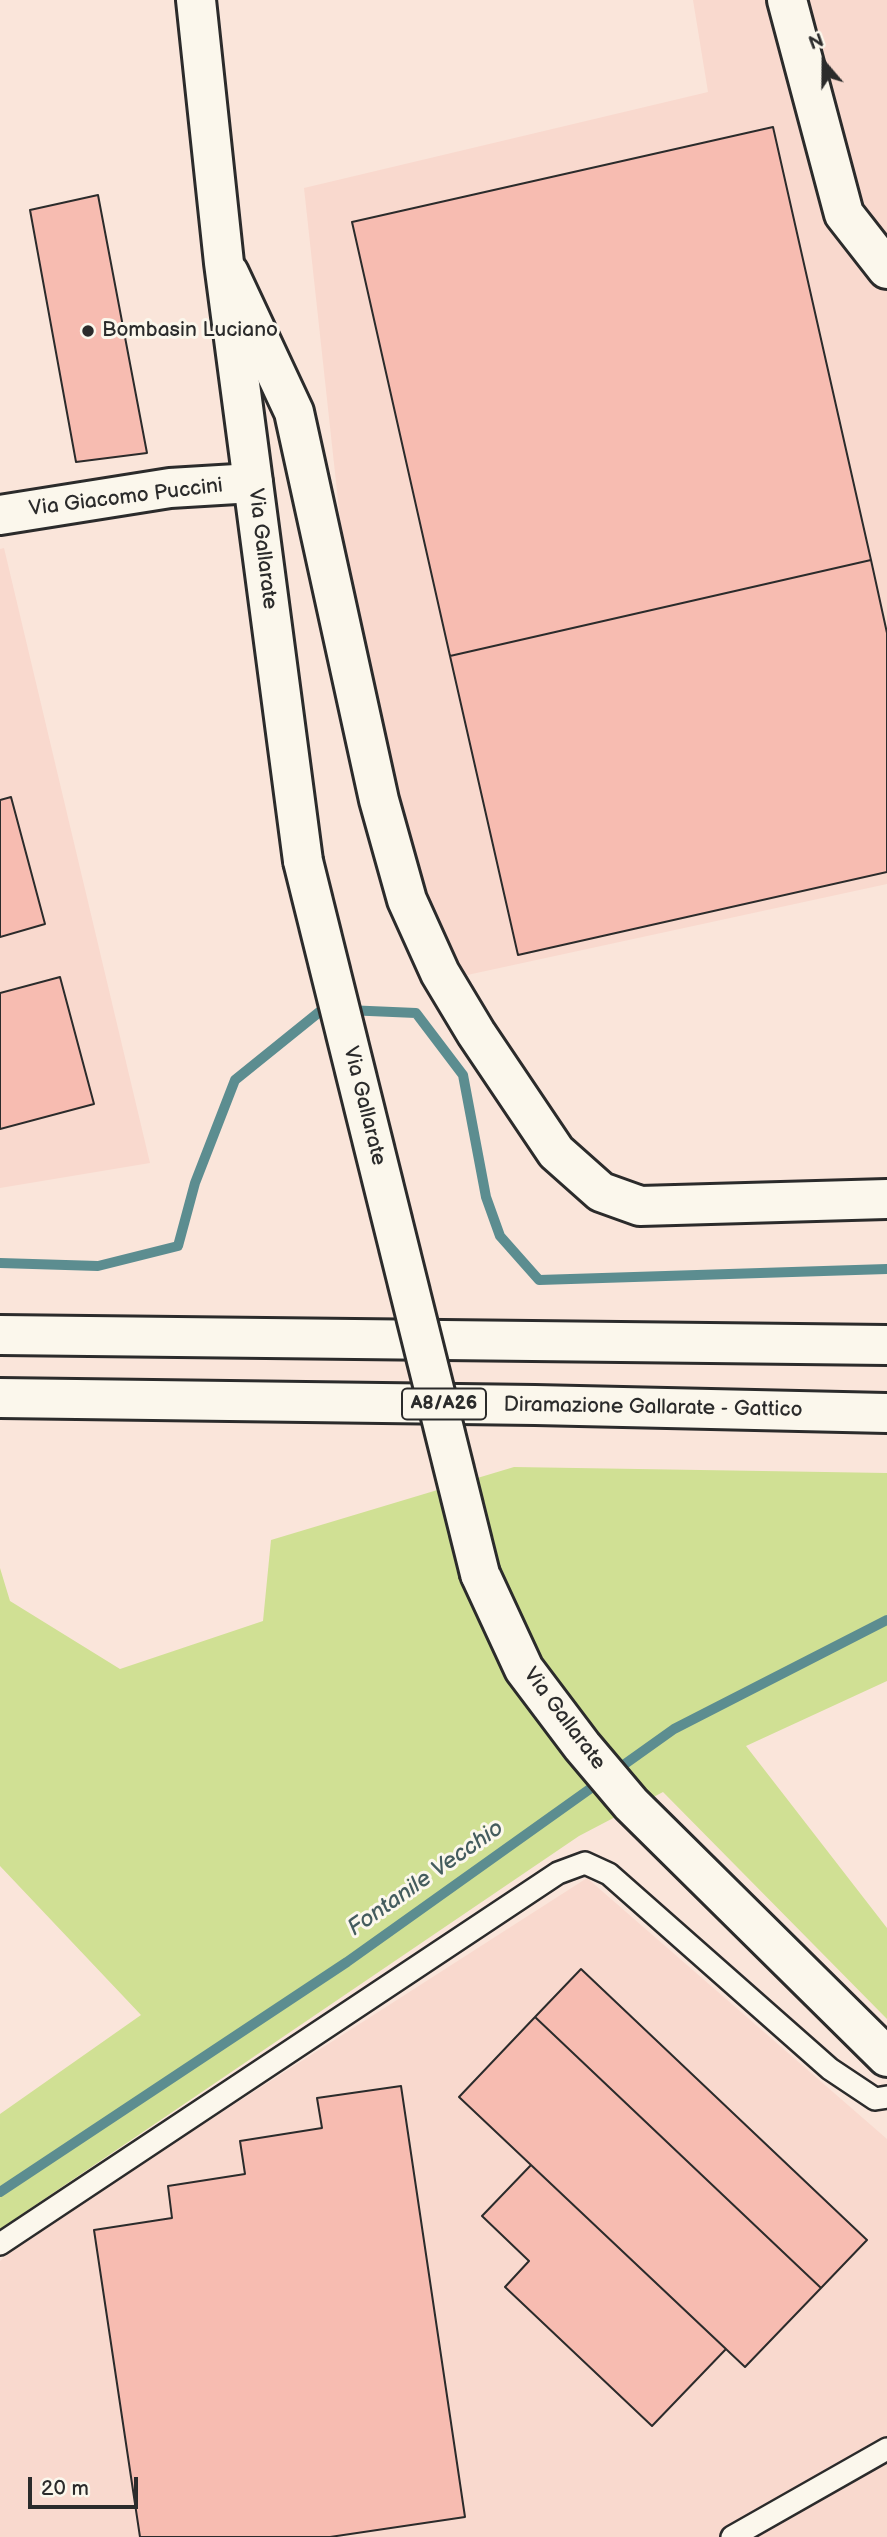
<!DOCTYPE html>
<html>
<head>
<meta charset="utf-8">
<style>
  body { margin:0 }
  #map { position:relative; width:887px; height:2537px; overflow:hidden; background:#fae5da; font-family:"Balsamiq Sans",sans-serif }
  canvas { display:block }
  .north { position:absolute; left:789px; top:28px; width:70px; height:70px; -webkit-text-stroke:5px #fbf7ec; paint-order:stroke; rotate:340deg; font-size:19px; font-weight:700; line-height:28px; text-align:center; color:#2b2b2b }
  .north::after { content:''; display:block; margin:auto; width:24px; height:32px; background:#2b2b2b; clip-path:polygon(50% 0,100% 100%,50% 72%,0 100%) }
  .scale { position:absolute; left:28px; top:2477px; width:110px; height:32px; box-sizing:border-box; border:4px solid #2b2b2b; border-top:0; padding-left:9px; font-size:21px; line-height:24px; white-space:nowrap; color:#2b2b2b; -webkit-text-stroke:5px #fbf7ec; paint-order:stroke }
</style>
</head>
<body>
<div id="map">
<canvas width="887" height="2537"></canvas>
<div class="north">N</div>
<div class="scale">20 m</div>
</div>
<script>
const context = document.querySelector('canvas').getContext('2d');
context.lineJoin = 'round';
function paint(path, color) { context.fillStyle = color; context.fill(path, 'evenodd'); }
function strokePath(path, color, width, dash) { context.strokeStyle = color; context.lineWidth = width; context.lineCap = dash ? 'butt' : 'round'; context.setLineDash(dash || []); context.stroke(path); }
function write(font, color, halo, rows, align = 'center') {
  context.font = font + ' "Balsamiq Sans",sans-serif'; context.lineWidth = 6; context.setLineDash([]); context.textBaseline = 'middle'; context.strokeStyle = halo; context.fillStyle = color; for (const [text, x, y, turn = 0] of rows) {
    context.save(); context.translate(x, y); context.rotate((+turn || 0) * Math.PI / 180); context.textAlign = isNaN(turn) ? turn : align; if (halo) context.strokeText(text, 0, 0); context.fillText(text, 0, 0); context.restore();
  }
}
paint(new Path2D(`
  M693,0H887V884L458,977L403,822L342,537L304,188L708,92Z
  M4,548L150,1163L0,1188V549Z
  M587,1878L887,2139V2537H0V2261L32,2234Z`), '#f9d9ce');
paint(new Path2D(`
  M514,1467L887,1473V1681L746,1746L887,1928V2019L663,1792L579,1836L0,2229V2114L141,2015L0,1866V1568L10,1601L120,1669L263,1621L271,1540Z`), '#d0e094');
strokePath(new Path2D(`
  M0,1263L98,1266L178,1246L195,1183L235,1080L323,1009L416,1013L463,1075L486,1197L500,1236L539,1280L887,1269
  M0,2192L347,1962L674,1729L887,1620`), '#5c8d90', 10);
const building = new Path2D(`
  M773,127L871,560L450,656L352,222Z
  M98,195L147,453L76,462L30,210Z
  M871,560L887,633V872L518,955L450,656Z
  M11,797L45,924L0,937V800Z
  M60,977L94,1104L0,1129V993Z
  M581,1969L867,2240L821,2288L535,2017Z
  M535,2017L821,2288L745,2367L459,2097Z
  M401,2086L465,2517L330,2537H140L94,2230L172,2218L168,2186L245,2174L240,2141L322,2128L317,2098Z
  M531,2165L726,2349L652,2426L505,2287L529,2261L482,2216Z`);
paint(building, '#f7bcb1');
strokePath(building, '#2b2b2b', 2);
const lane = new Path2D(`
  M0,2244L558,1873L585,1863L609,1874L830,2069L875,2099L887,2097
  M732,2537L887,2449`);
const street = new Path2D(`
  M787,0L844,214L887,269
  M229,273L294,412L379,800L407,900L440,973L476,1033L556,1152L601,1192L640,1206L887,1199
  M0,515L170,488L253,483`);
const secondary = new Path2D(`
  M196,0L224,263L303,861
  M480,1574L524,1669L582,1746L631,1804L887,2057`);
const highway = new Path2D(`
  M0,1335L887,1345
  M0,1398L535,1405L887,1413`);
strokePath(lane, '#2b2b2b', 26);
strokePath(street, '#2b2b2b', 44);
strokePath(secondary, '#2b2b2b', 44);
strokePath(highway, '#2b2b2b', 44);
strokePath(lane, '#fbf7ec', 21);
strokePath(street, '#fbf7ec', 38);
strokePath(secondary, '#fbf7ec', 38);
strokePath(highway, '#fbf7ec', 38);
const secondaryBridge = new Path2D(`
  M303,861L480,1574`);
strokePath(secondaryBridge, '#2b2b2b', 44, []);
strokePath(secondaryBridge, '#fbf7ec', 38);
for (const [x, y, r, color] of [
  [88,331,7,"#2b2b2b"]
]) { const dot = new Path2D(); dot.arc(x, y, r, 0, 2 * Math.PI); context.fillStyle = color; context.fill(dot); strokePath(dot, '#fbf7ec', 2.5); }
for (const [x, y, w] of [
  [444,1404,84]
]) { const box = new Path2D(); box.roundRect(x - w / 2, y - 15.5, w, 31, 5); context.fillStyle = '#fbf7ec'; context.fill(box); strokePath(box, '#2b2b2b', 2); }
write('bold 19px', '#2b2b2b', null, [
  ["A8/A26",444,1404]
]);
write('21px', '#2b2b2b', '#fbf7ec', [
  ["Bombasin Luciano",102,331]
], 'left');
write('21px', '#2b2b2b', '#fbf7ec', [
  ["Via Giacomo Puccini",126,498,-7],
  ["Via Gallarate",262,549,83],
  ["Via Gallarate",364,1106,76],
  ["Diramazione Gallarate - Gattico",653,1408,1],
  ["Via Gallarate",564,1719,53]
]);
write('italic 23px', '#445c5e', '#fbf7ec', [
  ["Fontanile Vecchio",426,1879,-35]
]);
</script>
</body>
</html>
